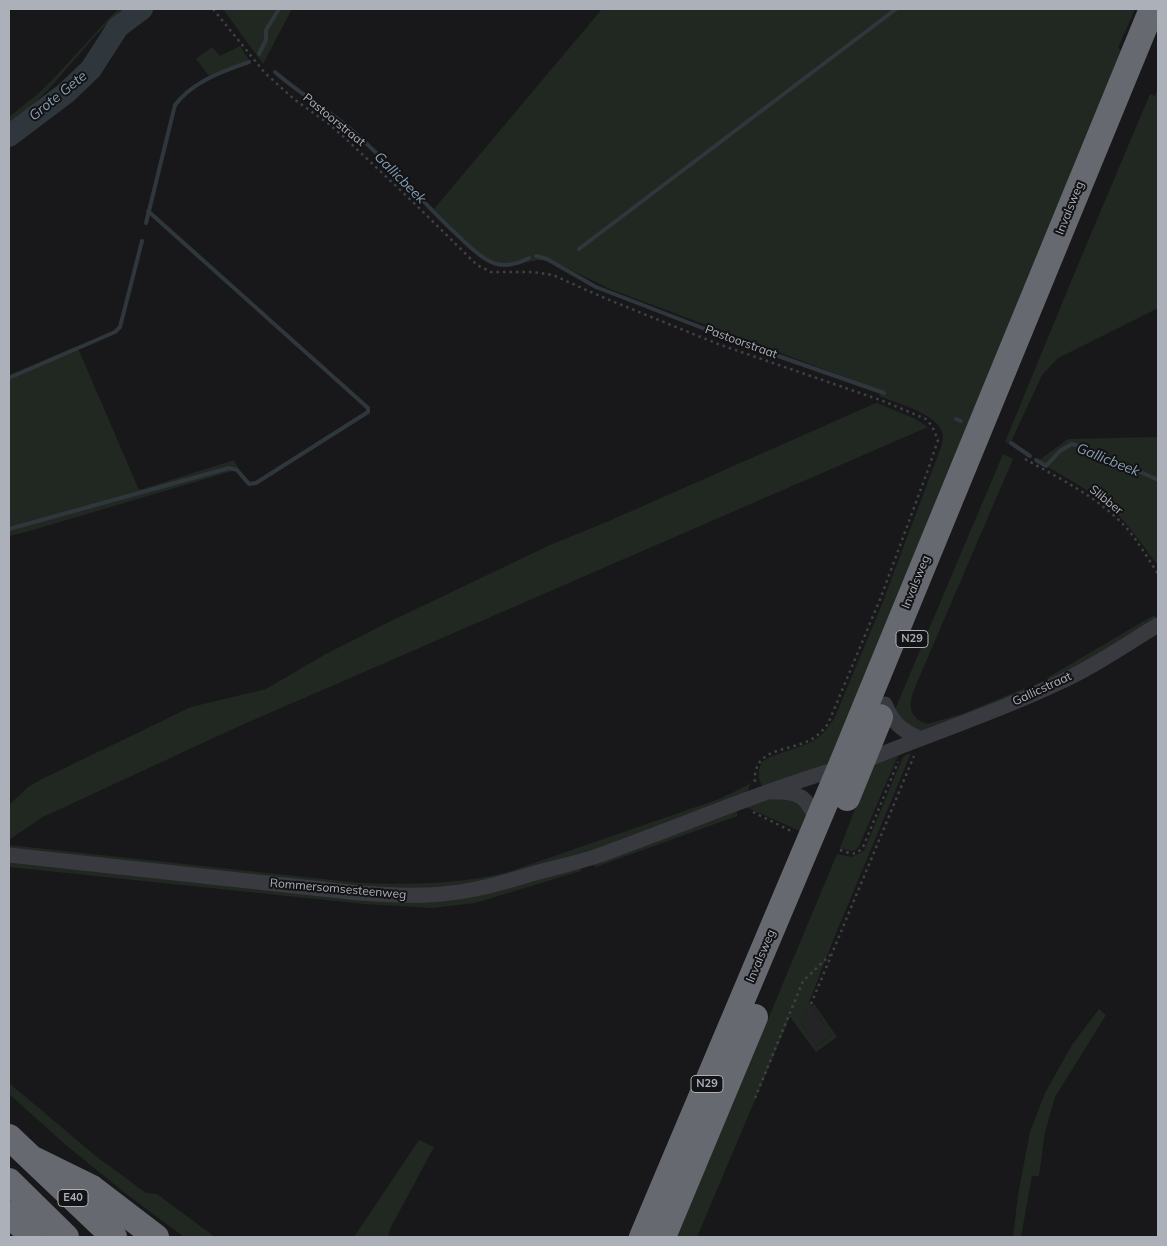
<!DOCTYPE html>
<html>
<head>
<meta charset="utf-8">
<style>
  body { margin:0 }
  #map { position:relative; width:1167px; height:1246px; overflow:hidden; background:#18181a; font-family:Mulish,sans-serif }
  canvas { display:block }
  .frame { position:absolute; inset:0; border:10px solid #abb0b9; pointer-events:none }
</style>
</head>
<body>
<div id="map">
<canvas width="1167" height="1246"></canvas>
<div class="frame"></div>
</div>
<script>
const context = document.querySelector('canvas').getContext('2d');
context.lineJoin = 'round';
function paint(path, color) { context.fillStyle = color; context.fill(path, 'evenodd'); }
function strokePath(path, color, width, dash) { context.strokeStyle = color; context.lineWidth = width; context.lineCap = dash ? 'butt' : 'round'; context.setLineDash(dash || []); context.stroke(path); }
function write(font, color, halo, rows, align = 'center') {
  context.font = font + ' Mulish,sans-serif'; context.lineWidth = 4; context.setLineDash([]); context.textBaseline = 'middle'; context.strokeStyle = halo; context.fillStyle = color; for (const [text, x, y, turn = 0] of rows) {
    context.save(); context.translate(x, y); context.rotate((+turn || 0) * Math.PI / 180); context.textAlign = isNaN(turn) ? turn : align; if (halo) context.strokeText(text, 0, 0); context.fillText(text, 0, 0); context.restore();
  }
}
paint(new Path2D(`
  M809,1002L832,1035L816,1047L801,1023Z`), '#242427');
paint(new Path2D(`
  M119,9H122L94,37L49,89L9,127V117L39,93L55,77L111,16Z
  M223,9H292L263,64Z
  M602,9H1135L1118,48L1123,51L829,763L822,768L763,787C758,779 757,771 762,762C768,757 776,755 784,752C810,743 820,742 835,717L882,604L941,447C942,443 943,439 943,435C939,414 897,403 879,396L882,391L610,289L563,266L548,261L538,260L518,264L491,263L477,253L434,209Z
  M240,46L249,60L210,77L196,59L212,47L220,56Z
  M1158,87V308L1058,358L1042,375L1010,444L1005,442L1077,267L1150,94L1155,96Z
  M77,346L139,490L234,460L239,469L26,532L9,536V375Z
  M876,403L914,418L928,427L235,728L43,817L9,840V805L28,787L42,779L191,707L266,689L324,655L391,621L550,545L609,521Z
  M1158,437V566C1144,547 1130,526 1112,509C1091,490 1062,476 1038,461L1068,439Z
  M1003,454L1013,459L922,671C914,691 899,714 927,724L962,714L1025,688L1024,695L922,732H917L896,715V707Z
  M1154,615L1157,619L1051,681L1047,678Z
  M900,751L859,846L856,850L852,851L840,848L872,765Z
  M911,753L832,943L801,1023L816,1047L832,1035L812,1006L814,1004L837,1037L816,1052L790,1017L697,1237H677L837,854L852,857L864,851L902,759L904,756Z
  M750,781L749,789L745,795L586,852L494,881L398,891L9,850V845L360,883C409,885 457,884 505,873L719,799L748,785Z
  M771,798H794L808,816L800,831L746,807Z
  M737,810V816L596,867L593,865L594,861Z
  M9,860L414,901L580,867L581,871L475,903L432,908L364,904L9,867Z
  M1099,1009L1106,1015L1055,1097L1045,1132L1039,1176H1032L1021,1237H1013L1018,1195L1030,1132L1045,1093L1072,1045Z
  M9,1083L97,1157L146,1193L157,1194L215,1237H184L125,1193L67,1146L9,1094Z
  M419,1140L434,1147L390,1229L388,1237H354Z`), '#202821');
strokePath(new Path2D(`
  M259,54L266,40V30L279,9
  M275,72C301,95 331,111 357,135C390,164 419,198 451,229C463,240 475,254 489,261C502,268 516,265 529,258
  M146,223L175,105C193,81 222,72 249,62
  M579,249L896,9
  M536,256L547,259L596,287L757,349
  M764,351L884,393
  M9,378L115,332L120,327L142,241
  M956,419L961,421
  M1011,443L1030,456
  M1036,460L1046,466L1060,451L1072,444L1092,450L1158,480
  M9,529L229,468L237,470L249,484L256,483L368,412V408L148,211`), '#2f373d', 4);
strokePath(new Path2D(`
  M9,136L66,93L91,69L118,27L142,9`), '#2f373d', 22);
strokePath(new Path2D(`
  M213,9L265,73L295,100L329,124L346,139L414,203L477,265L491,272H533L553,275L602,297L718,344L883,401L926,419L932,426L938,440L929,467L881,597L828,724C823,730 818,736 810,740C788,752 752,747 755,783
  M1025,459C1062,480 1102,499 1130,532C1140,545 1149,560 1158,574
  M753,812L793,832
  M840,850C853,854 856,857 864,845L898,762
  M811,1004L914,756
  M755,1098L803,981L830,955`), '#404146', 2.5, [2.5, 4]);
strokePath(new Path2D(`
  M885,704C893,723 901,730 919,738
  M862,762C926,735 993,714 1056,684C1092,668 1125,645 1158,625
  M773,792C801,791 806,797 817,821
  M9,855L359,893C390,895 420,897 450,893C481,890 510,880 539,872C557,867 576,863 594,857C676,828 756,793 840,768`), '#393a3f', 15);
strokePath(new Path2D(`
  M847,798L880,717
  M9,1137L114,1237
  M33,1159L92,1188L156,1237
  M9,1181L66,1237
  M9,1214L33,1237
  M642,1237L840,768L1152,9
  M663,1237L755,1017`), '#66696f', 26);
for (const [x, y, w] of [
  [912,639,32],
  [707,1084,32],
  [73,1198,30]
]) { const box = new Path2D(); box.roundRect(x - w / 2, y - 8.5, w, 17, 4); context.fillStyle = '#131315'; context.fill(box); strokePath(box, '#abb0b9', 1); }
write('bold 11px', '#abb0b9', null, [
  ["N29",912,639],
  ["N29",707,1084],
  ["E40",73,1198]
]);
write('12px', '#abb0b9', '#131315', [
  ["Pastoorstraat",334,120,39],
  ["Invalsweg",1070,208,-68],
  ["Pastoorstraat",741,342,20],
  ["Slibber",1106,500,39],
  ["Invalsweg",916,582,-68],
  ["Gallicstraat",1042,689,-25],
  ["Rommersomsesteenweg",338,889,5],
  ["Invalsweg",761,956,-67]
]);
write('italic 14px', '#859eb1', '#131315', [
  ["Grote Gete",58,96,-39],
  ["Gallicbeek",400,178,45],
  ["Gallicbeek",1108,460,22]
]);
</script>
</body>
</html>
